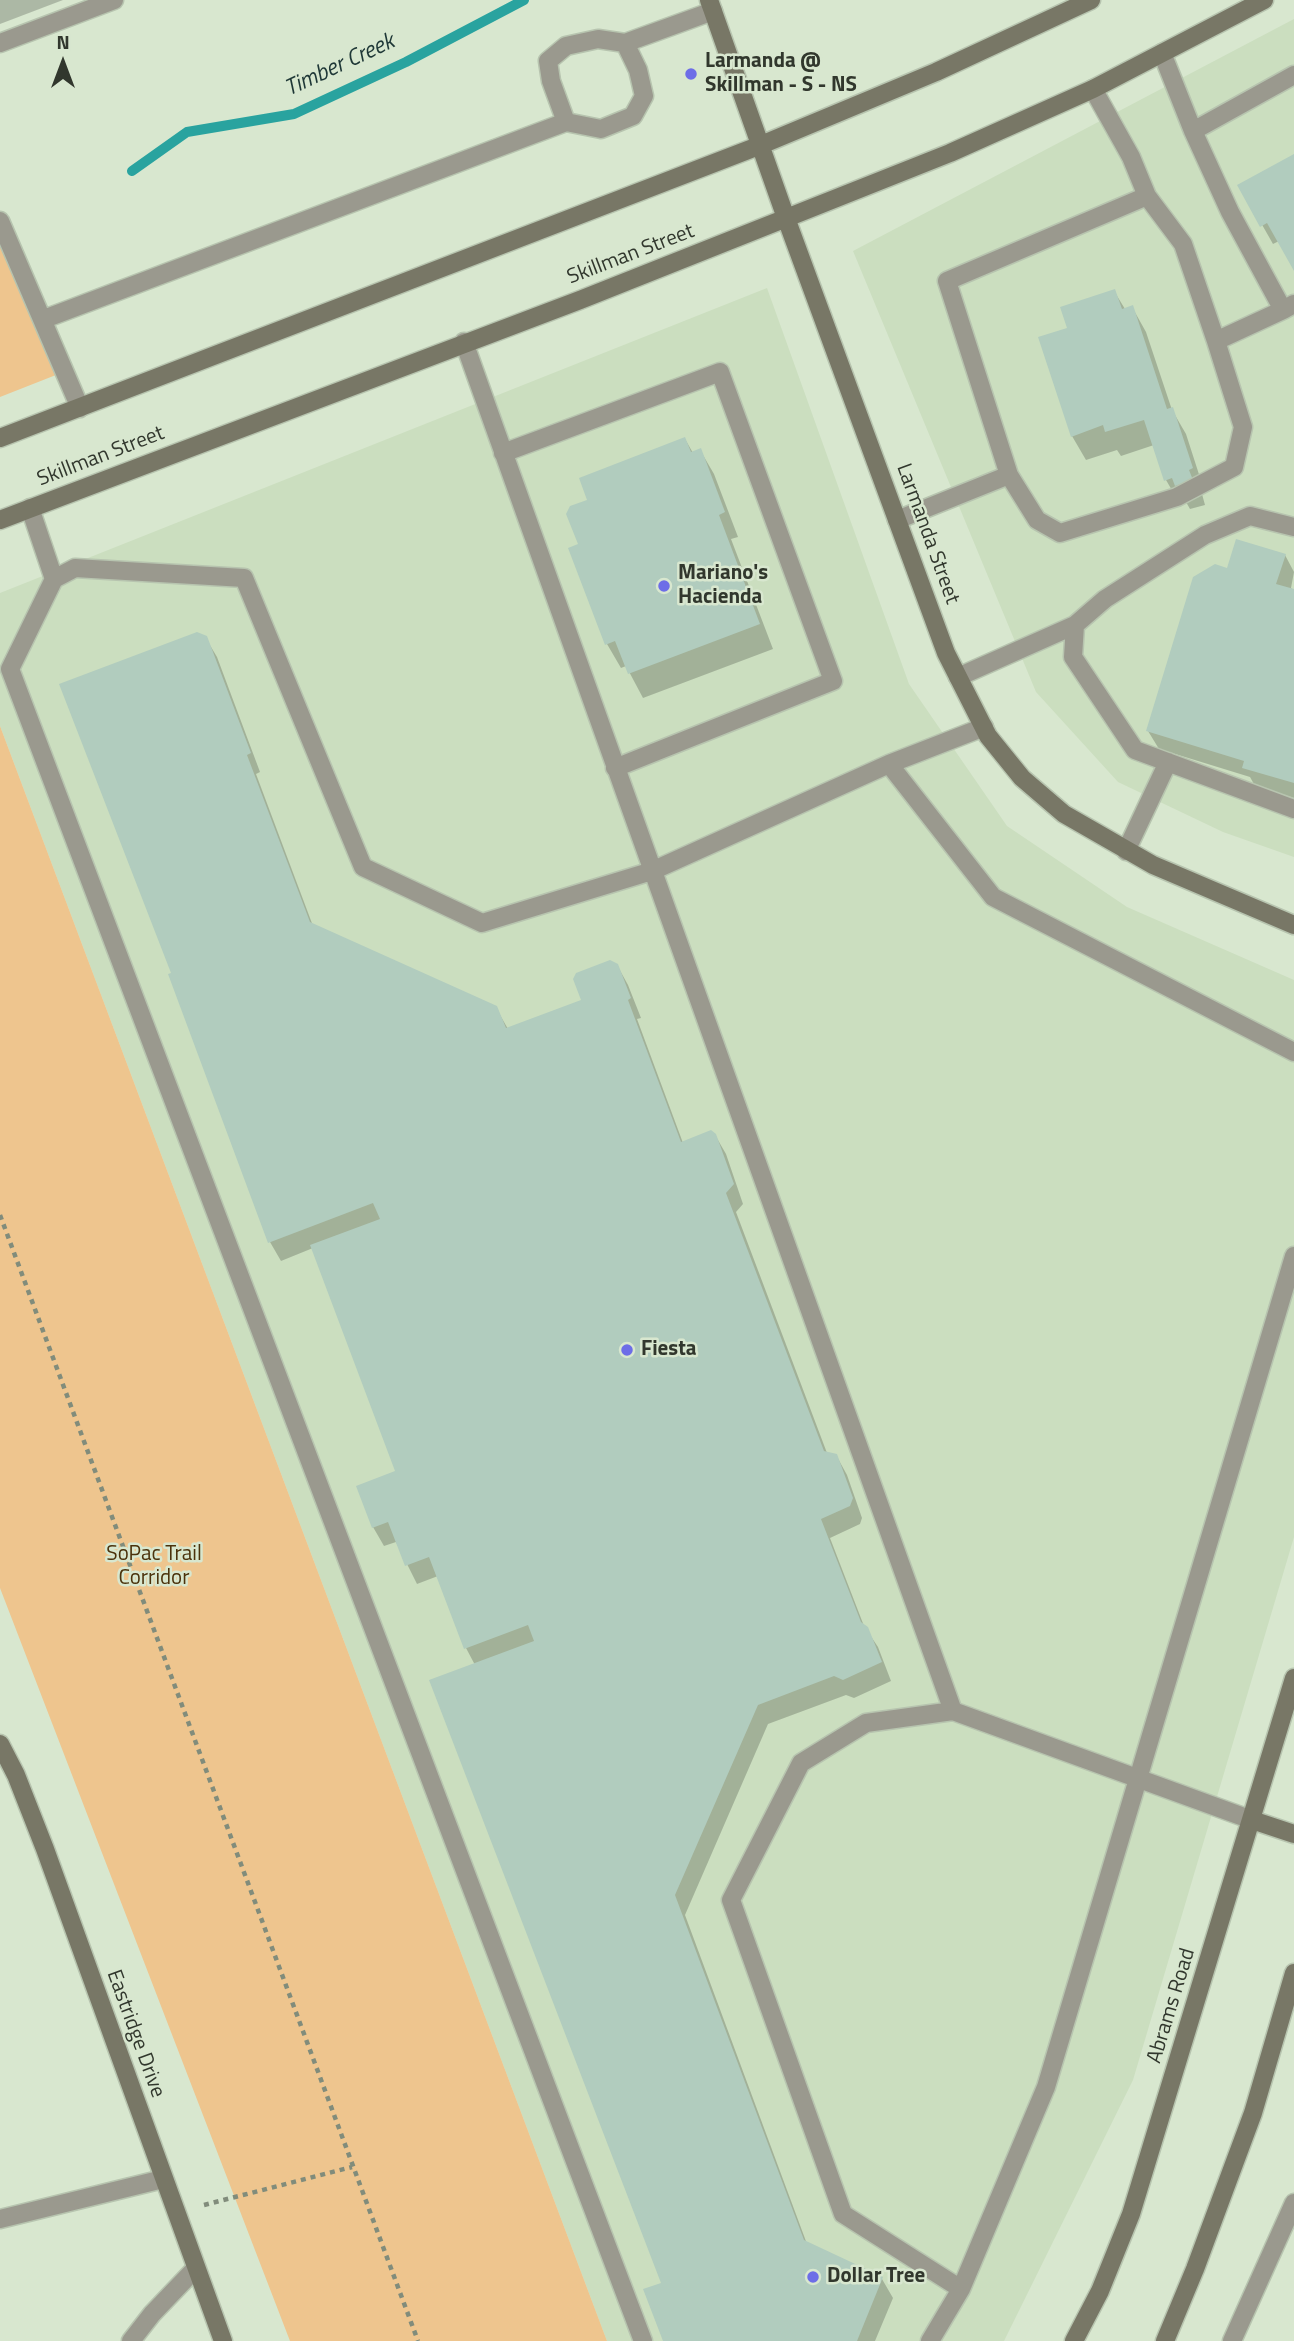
<!DOCTYPE html>
<html>
<head>
<meta charset="utf-8">
<style>
  body { margin:0 }
  #map { position:relative; width:1294px; height:2341px; overflow:hidden; background:#d8e7cf; font-family:"Titillium Web",sans-serif }
  canvas { display:block }
  .north { position:absolute; left:28px; top:28px; width:70px; height:70px; -webkit-text-stroke:5px #d8e7cf; paint-order:stroke; rotate:0deg; font-size:19px; font-weight:700; line-height:28px; text-align:center; color:#31372d }
  .north::after { content:''; display:block; margin:auto; width:24px; height:32px; background:#31372d; clip-path:polygon(50% 0,100% 100%,50% 72%,0 100%) }
</style>
</head>
<body>
<div id="map">
<canvas width="1294" height="2341"></canvas>
<div class="north">N</div>
</div>
<script>
const context = document.querySelector('canvas').getContext('2d');
context.lineJoin = 'round';
function paint(path, color) { context.fillStyle = color; context.fill(path, 'evenodd'); }
function strokePath(path, color, width, dash) { context.strokeStyle = color; context.lineWidth = width; context.lineCap = dash ? 'butt' : 'round'; context.setLineDash(dash || []); context.stroke(path); }
function write(font, color, halo, rows, align = 'center') {
  context.font = font + ' "Titillium Web",sans-serif'; context.lineWidth = 5; context.setLineDash([]); context.textBaseline = 'middle'; context.strokeStyle = halo; context.fillStyle = color; for (const [text, x, y, turn = 0] of rows) {
    context.save(); context.translate(x, y); context.rotate((+turn || 0) * Math.PI / 180); context.textAlign = isNaN(turn) ? turn : align; if (halo) context.strokeText(text, 0, 0); context.fillText(text, 0, 0); context.restore();
  }
}
paint(new Path2D(`
  M1294,19V857L1223,832L1118,782L1036,692L853,251Z
  M767,288L909,684L1007,826L1127,907L1294,980V1537L1133,2080L1004,2341H607L0,726V593Z`), '#cbdebf');
paint(new Path2D(`
  M0,246L61,373L0,397Z
  M0,726L607,2341H290L0,1588Z`), '#eec58e');
paint(new Path2D(`
  M0,0H63L0,24Z
  M1294,156V267L1279,241L1273,244L1240,186Z
  M1114,291L1125,309L1132,307L1146,332L1172,410L1186,434L1205,493L1202,494L1205,505L1190,509L1186,502L1180,504L1166,480L1154,445L1121,456L1117,450L1086,460L1072,436L1069,329Z
  M685,439L693,453L700,450L714,474L738,537L731,539L773,649L643,698L626,666L621,668L607,644L580,545L589,501Z
  M1285,555L1294,572L1291,588L1294,591V798L1255,786L1250,777L1159,749L1148,731L1228,570Z
  M205,637L217,657L260,772L256,774L313,926L496,1008L508,1029L584,1001L617,965L628,985L641,1018L637,1019L683,1143L715,1135L726,1154L743,1204L736,1212L827,1453L836,1455L847,1475L862,1518L860,1524L830,1538L864,1626L878,1647L891,1681L854,1698L846,1695L768,1724L685,1915L807,2244L882,2279L893,2298L875,2341H665L663,2284L475,1665L466,1648L438,1576L417,1584L396,1542L384,1546L373,1527L397,1472L313,1248L281,1261L270,1242L174,974Z`), '#0003');
strokePath(new Path2D(`
  M132,171L187,132L294,114L406,62L524,0`), '#29a39f', 10);
paint(new Path2D(`
  M1294,154V271L1267,223L1260,227L1237,185Z
  M1115,289L1122,309L1133,305L1167,409L1173,407L1193,468L1189,470L1193,480L1175,486L1172,478L1164,481L1144,420L1105,432L1103,425L1071,437L1038,337L1067,328L1060,307Z
  M685,437L691,452L701,448L725,512L719,515L760,624L628,674L615,641L605,645L568,548L578,544L566,514L570,506L587,500L579,478Z
  M1236,539L1286,554L1276,584L1294,589V783L1242,768L1244,761L1146,731L1193,577L1215,564L1227,568Z
  M197,632L207,636L251,753L247,755L310,922L497,1006L506,1028L581,1000L573,979L576,973L610,960L618,964L631,998L628,1000L681,1142L711,1130L716,1134L734,1184L726,1193L824,1451L837,1454L853,1498L850,1506L821,1519L861,1622L868,1627L882,1662L843,1680L834,1676L758,1705L675,1895L804,2240L883,2277L857,2341H663L643,2289L661,2283L429,1680L534,1641L528,1625L464,1649L429,1557L405,1566L388,1522L372,1528L356,1486L395,1471L310,1245L380,1219L373,1203L268,1243L168,974L171,973L59,684Z`), '#b1ccbe');
const lane = new Path2D(`
  M0,43L114,0
  M1162,53L1193,131L1230,212L1283,310L1294,304
  M1093,89L1131,157L1147,196L947,281L1009,475L1037,520L1060,533L1177,497L1234,467L1243,427L1216,341L1183,244L1147,196
  M566,122L551,81L548,61L566,46L598,39L625,43
  M1193,131L1294,75
  M0,221L80,408
  M44,319L566,122L601,129L633,116L644,96L638,70L625,43L713,11
  M1216,341L1283,310
  M464,342L953,1711L1252,1820
  M503,453L720,372L833,681L615,768
  M30,508L54,579
  M897,520L1009,475
  M1294,527L1250,516L1205,535L1105,599L1075,625L1073,657L1135,750L1294,809
  M958,677L1075,625
  M984,727L889,764L993,897L1294,1052
  M1126,851L1168,762
  M953,1711L866,1723L801,1763L731,1900L843,2214L961,2289L1046,2087L1294,1256
  M0,2219L163,2179
  M131,2341L152,2314L195,2269
  M643,2341L10,669L54,579L75,568L244,578L363,867L482,923L652,871L889,764
  M930,2341L961,2289
  M1232,2341L1294,2203`);
const secondary = new Path2D(`
  M709,0L786,218L946,653L988,736L1022,778L1064,814L1153,865L1294,925
  M0,438L761,145L936,72L1091,0
  M0,520L580,300L950,153L1093,89L1264,0
  M0,1744L16,1775L45,1849L223,2341
  M1252,1820L1294,1834
  M1074,2341L1100,2291L1131,2214L1294,1678
  M1165,2341L1195,2269L1253,2113L1294,1973`);
strokePath(lane, '#b7c4af', 21);
strokePath(secondary, '#b7c4af', 21);
strokePath(new Path2D(`
  M0,1215L418,2341
  M204,2205L352,2167`), '#818c7b', 4.5, [5, 5]);
strokePath(lane, '#9a998e', 18);
strokePath(secondary, '#787766', 18);
for (const [x, y, r, color] of [
  [691,74,7,"#6d6de7"],
  [664,586,7,"#6d6de7"],
  [627,1350,7,"#6d6de7"],
  [813,2277,7,"#6d6de7"]
]) { const dot = new Path2D(); dot.arc(x, y, r, 0, 2 * Math.PI); context.fillStyle = color; context.fill(dot); strokePath(dot, '#d8e7cf', 2.5); }
write('bold 21px', '#31372d', '#d8e7cf', [
  ["Larmanda @",705,62],
  ["Skillman - S - NS",705,86],
  ["Mariano's",678,574],
  ["Hacienda",678,598],
  ["Fiesta",641,1350],
  ["Dollar Tree",827,2277]
], 'left');
write('21px', '#31372d', '#d8e7cf', [
  ["Skillman Street",631,255,-21],
  ["Skillman Street",101,457,-21],
  ["Larmanda Street",927,534,70],
  ["Abrams Road",1172,2006,-73],
  ["Eastridge Drive",135,2034,70]
]);
write('21px', '#4b320b', '#d8e7cf', [
  ["SoPac Trail",154,1555],
  ["Corridor",154,1579]
]);
write('italic 23px', '#1e3736', '#d8e7cf', [
  ["Timber Creek",340,66,-25]
]);
</script>
</body>
</html>
